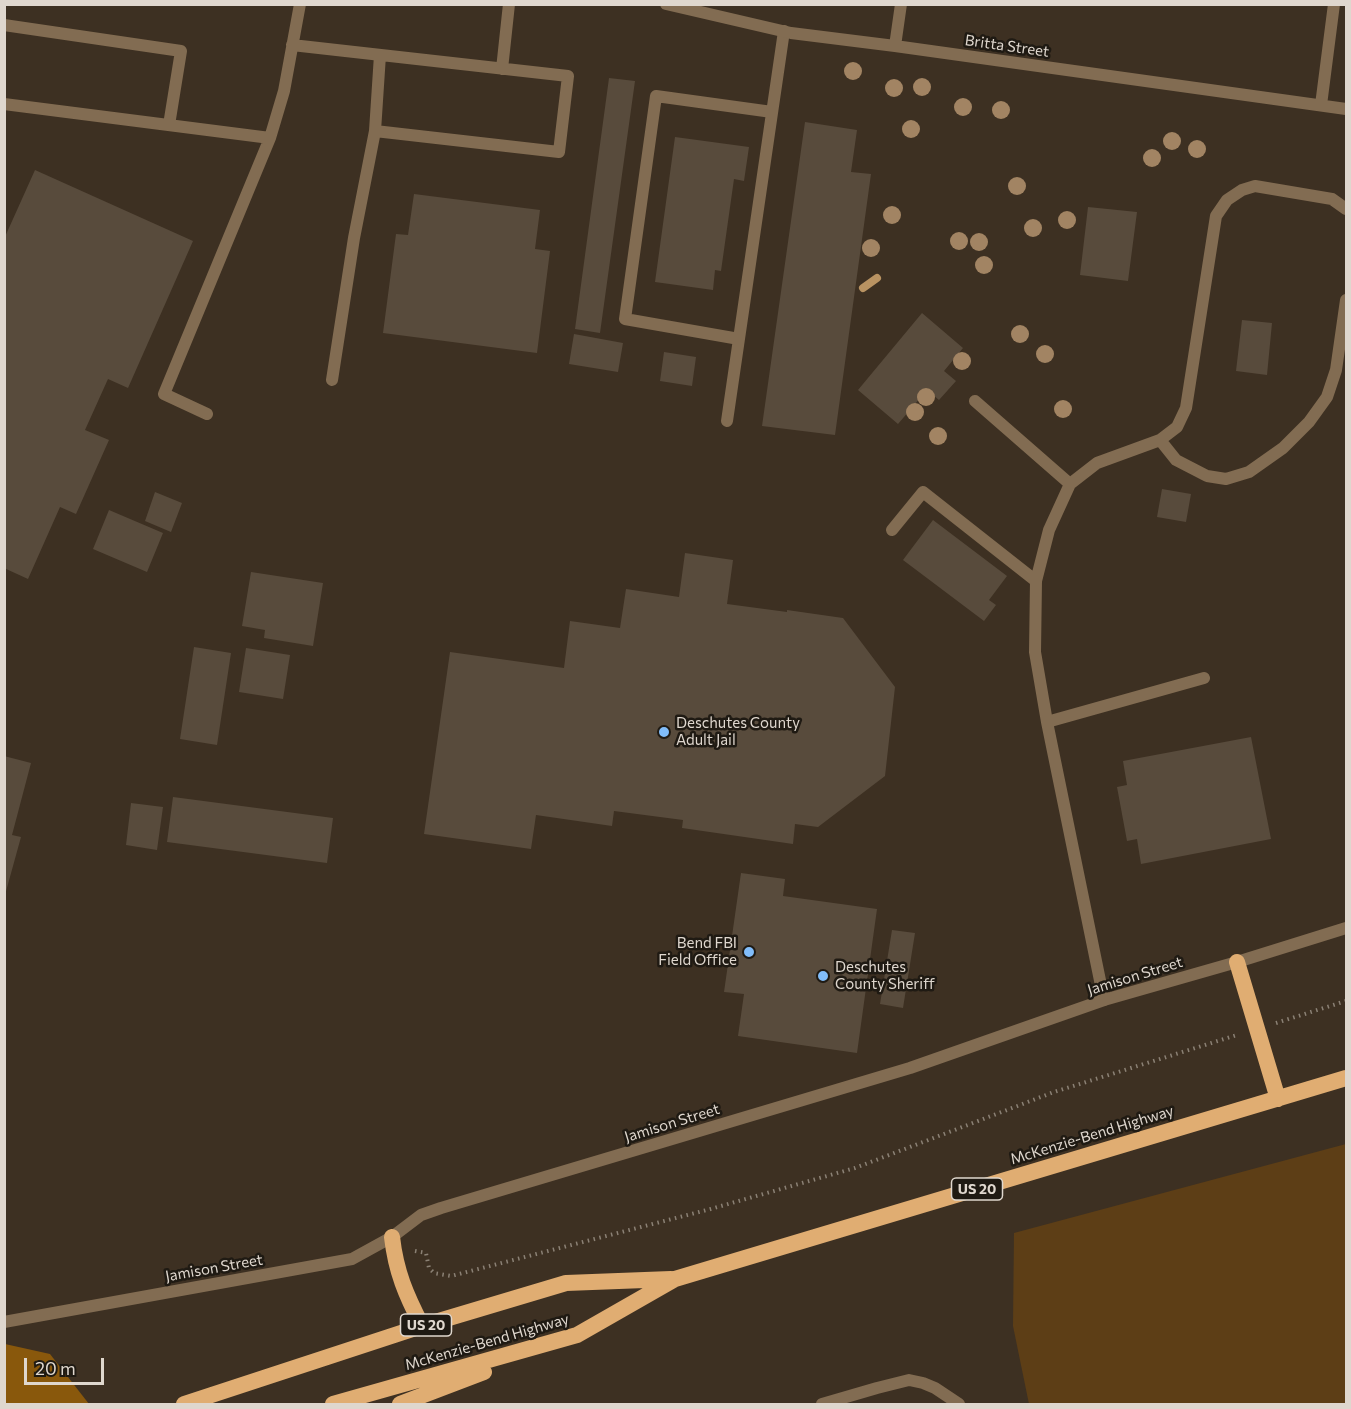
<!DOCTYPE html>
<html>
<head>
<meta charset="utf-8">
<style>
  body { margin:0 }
  #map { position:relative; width:1351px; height:1409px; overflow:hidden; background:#3d3022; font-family:Commissioner,sans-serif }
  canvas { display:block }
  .frame { position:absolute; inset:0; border:6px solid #dfd7ce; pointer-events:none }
  .scale { position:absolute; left:24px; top:1358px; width:80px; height:27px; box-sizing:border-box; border:3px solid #dfd7ce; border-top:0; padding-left:8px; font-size:18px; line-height:21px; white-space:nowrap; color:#dfd7ce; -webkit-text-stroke:4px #1f1a13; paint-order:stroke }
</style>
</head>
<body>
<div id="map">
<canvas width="1351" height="1409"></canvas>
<div class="frame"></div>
<div class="scale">20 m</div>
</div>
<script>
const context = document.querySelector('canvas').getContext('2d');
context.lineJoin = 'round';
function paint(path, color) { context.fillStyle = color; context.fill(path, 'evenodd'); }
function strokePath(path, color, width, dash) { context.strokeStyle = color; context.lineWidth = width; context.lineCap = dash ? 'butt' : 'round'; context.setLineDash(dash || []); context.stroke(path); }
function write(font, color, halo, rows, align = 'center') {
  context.font = font + ' Commissioner,sans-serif'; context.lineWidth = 5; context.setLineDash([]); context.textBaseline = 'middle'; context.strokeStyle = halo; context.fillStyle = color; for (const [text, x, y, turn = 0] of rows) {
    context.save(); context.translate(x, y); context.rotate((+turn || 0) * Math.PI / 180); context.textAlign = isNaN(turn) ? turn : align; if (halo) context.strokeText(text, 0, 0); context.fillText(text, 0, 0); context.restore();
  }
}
paint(new Path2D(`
  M1346,1144V1404H1029L1013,1326L1014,1233Z`), '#5d3e16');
paint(new Path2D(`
  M5,1344L50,1354L89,1404H5Z`), '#89580c');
strokePath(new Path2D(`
  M863,288L877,278`), '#b99362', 8);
paint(new Path2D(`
  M609,78L635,81L600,333L575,329Z
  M805,122L857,130L851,172L871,174L835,435L762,426Z
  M675,137L749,147L744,181L734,179L721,271L715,270L713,290L655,282Z
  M35,170L193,241L128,388L108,379L85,430L109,440L76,514L60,507L28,579L4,568V239Z
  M414,194L540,210L535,249L550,251L537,353L383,333L396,234L408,235Z
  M1088,207L1137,212L1128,281L1080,275Z
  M922,313L963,348L944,371L956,381L939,400L927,390L898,424L858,390Z
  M1242,320L1272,323L1267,375L1236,371Z
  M574,334L623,343L618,372L569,364Z
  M664,352L696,357L692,386L660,381Z
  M1162,489L1191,494L1186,522L1157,517Z
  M155,492L182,503L171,532L145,521Z
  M109,510L163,533L147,572L93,549Z
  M933,520L1007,576L989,600L996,605L984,621L903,560Z
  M685,553L733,560L727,604L787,612V610L843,618L895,687L885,776L818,827L795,824L793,844L682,828L683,820L614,811L612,826L536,815L531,849L424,834L450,652L564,668L570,621L620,628L626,589L679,597Z
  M251,572L323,583L313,646L264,638L265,630L242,626Z
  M194,647L231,653L217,745L180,739Z
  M246,648L290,655L283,699L239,692Z
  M1251,737L1271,839L1141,864L1137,839L1127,841L1117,787L1127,785L1123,761Z
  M4,756L31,763L12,835L21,837L5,895Z
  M173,797L333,818L327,863L167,842Z
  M131,803L163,807L157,850L126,845Z
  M741,873L785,879L783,896L877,909L857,1053L738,1036L744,994L724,992Z
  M892,930L915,933L903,1008L880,1004Z`), '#584b3c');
strokePath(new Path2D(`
  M1276,1023L1346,1001
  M415,1251L426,1253L429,1268L434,1273L451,1276L707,1210L855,1168L1054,1092L1237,1035`), '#8b8175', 4, [1.5, 4.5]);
strokePath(new Path2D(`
  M4,25L181,51L169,125
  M292,45L568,76L559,152L375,131L354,238L332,380
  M502,69L509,4
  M4,104L270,138
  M375,131L380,55
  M739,339L625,319L656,96L772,112
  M975,401L1070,484
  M207,414L164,394L270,138L284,91L300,4
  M727,421L784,31
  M1160,440L1176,460L1207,476L1226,479L1249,472L1283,448L1309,422L1327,397L1336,370L1346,300
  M892,530L923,492L1036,581
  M1047,722L1204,678
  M1104,1000L1047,722L1035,652L1036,581L1049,530L1070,484L1097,463L1160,440L1177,427L1186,408L1216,216L1227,200L1242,190L1255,186L1332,199L1346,209
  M822,1404L877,1388L909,1380L923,1383L935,1388L959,1404`), '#826c52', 12);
strokePath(new Path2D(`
  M666,4L791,33L895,46L1346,109
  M895,46L901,4
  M1321,105L1334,4
  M4,1322L352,1259L392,1237L421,1215L441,1208L910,1068L1104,1000L1237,962L1346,928`), '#826c52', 12);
strokePath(new Path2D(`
  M1237,962L1278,1099
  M392,1237C396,1272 406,1295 422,1326
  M184,1404L422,1326L566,1283L671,1279
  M333,1404L577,1335L675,1279L1346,1078
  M400,1404L484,1372`), '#e0ad72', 16);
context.fillStyle = '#a28463';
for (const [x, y] of [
  [853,71],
  [922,87],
  [894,88],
  [963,107],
  [1001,110],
  [911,129],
  [1172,141],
  [1197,149],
  [1152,158],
  [1017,186],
  [892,215],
  [1067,220],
  [1033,228],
  [959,241],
  [979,242],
  [871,248],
  [984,265],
  [1020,334],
  [1045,354],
  [962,361],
  [926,397],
  [1063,409],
  [915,412],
  [938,436]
]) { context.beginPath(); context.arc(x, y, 9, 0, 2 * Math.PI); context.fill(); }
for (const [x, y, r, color] of [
  [664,732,6,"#81bdfa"],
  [749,952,6,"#81bdfa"],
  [823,976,6,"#81bdfa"]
]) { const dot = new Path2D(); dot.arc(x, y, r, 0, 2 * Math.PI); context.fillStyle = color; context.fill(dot); strokePath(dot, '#1f1a13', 2); }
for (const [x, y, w] of [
  [977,1189,51],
  [426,1325,51]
]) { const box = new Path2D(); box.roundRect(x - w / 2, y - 11, w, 22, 4.5); context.fillStyle = '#1f1a13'; context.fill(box); strokePath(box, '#dfd7ce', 1.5); }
write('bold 14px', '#dfd7ce', null, [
  ["US 20",977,1189],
  ["US 20",426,1325]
]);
write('15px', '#dfd7ce', '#1f1a13', [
  ["Britta Street",1007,46,8],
  ["Jamison Street",1135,976,-17],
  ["Jamison Street",672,1123,-17],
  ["McKenzie-Bend Highway",1092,1135,-17],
  ["Jamison Street",214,1268,-10],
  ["McKenzie-Bend Highway",487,1342,-16]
]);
write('15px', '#dfd7ce', '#1f1a13', [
  ["Deschutes County",676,723],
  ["Adult Jail",676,740],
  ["Bend FBI",737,943,"right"],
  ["Field Office",737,960,"right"],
  ["Deschutes",835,967],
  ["County Sheriff",835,984]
], 'left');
</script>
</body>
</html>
